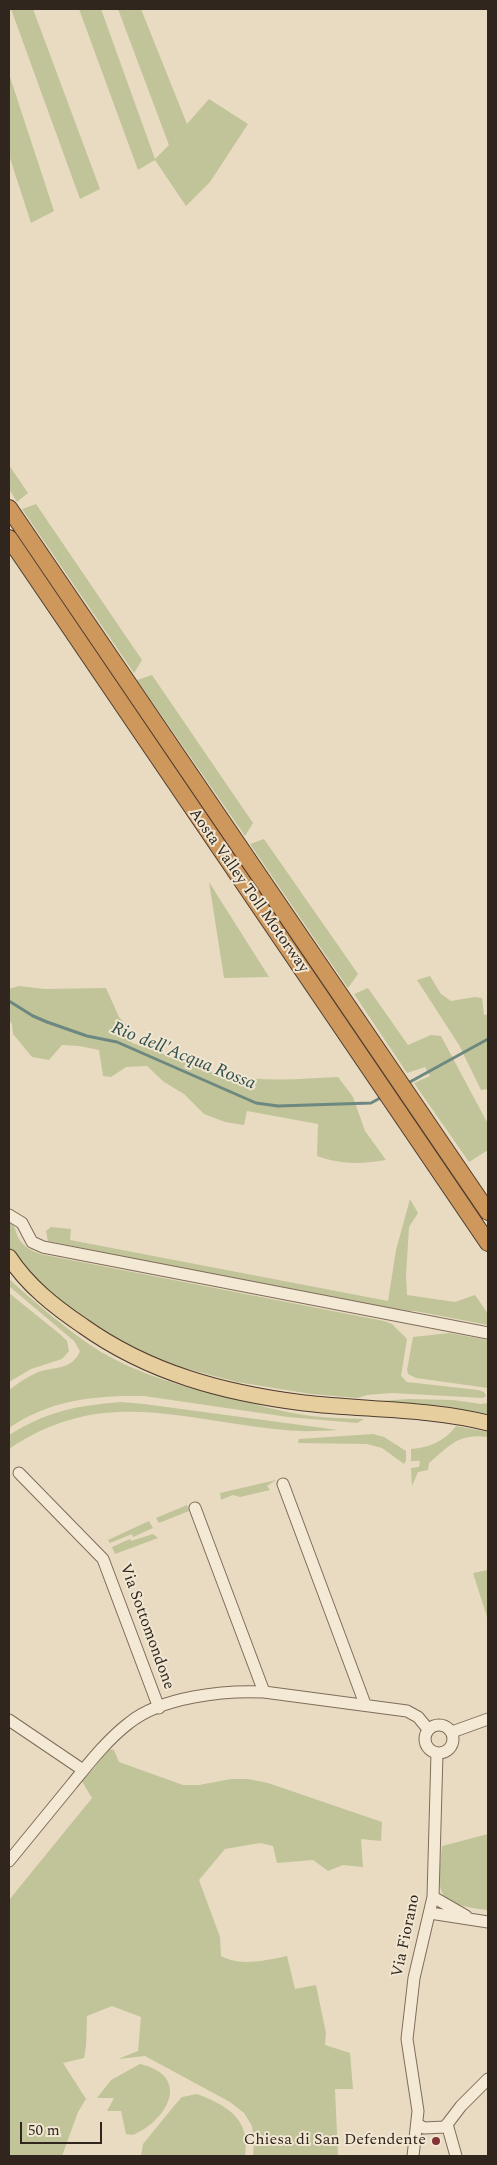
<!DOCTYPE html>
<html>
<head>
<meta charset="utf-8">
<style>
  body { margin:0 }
  #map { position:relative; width:497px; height:2165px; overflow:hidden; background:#e8dbc2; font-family:Spectral,serif }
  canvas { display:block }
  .frame { position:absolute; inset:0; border:10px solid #31261e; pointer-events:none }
  .scale { position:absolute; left:20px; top:2122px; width:82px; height:22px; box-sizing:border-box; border:2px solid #31261e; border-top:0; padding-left:6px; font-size:15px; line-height:18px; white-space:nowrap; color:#31261e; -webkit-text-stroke:4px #f0e6d1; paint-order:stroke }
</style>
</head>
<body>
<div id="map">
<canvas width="497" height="2165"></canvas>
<div class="frame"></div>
<div class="scale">50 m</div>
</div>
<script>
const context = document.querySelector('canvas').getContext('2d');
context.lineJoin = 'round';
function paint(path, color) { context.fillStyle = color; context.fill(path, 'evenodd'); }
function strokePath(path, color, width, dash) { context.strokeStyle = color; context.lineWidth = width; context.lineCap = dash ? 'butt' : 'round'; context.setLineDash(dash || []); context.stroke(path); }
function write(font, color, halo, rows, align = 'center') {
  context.font = font + ' Spectral,serif'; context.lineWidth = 4; context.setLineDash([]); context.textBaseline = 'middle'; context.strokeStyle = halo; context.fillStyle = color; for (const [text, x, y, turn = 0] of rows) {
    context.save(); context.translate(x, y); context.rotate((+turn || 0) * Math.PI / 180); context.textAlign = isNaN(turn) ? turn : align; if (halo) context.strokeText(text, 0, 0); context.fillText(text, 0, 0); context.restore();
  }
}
paint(new Path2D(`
  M11,9H33L100,189L80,199Z
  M79,9H101L155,159L169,145L118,9H141L187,124L209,99L248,124L210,182L186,206L155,160L138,170Z
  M9,74L54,211L31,223L9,155Z
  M9,465L28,493L17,502L9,489Z
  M36,504L142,660L134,673L22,509Z
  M152,675L253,823L245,836L137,680Z
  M264,839L358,974L348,988L250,844Z
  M209,882L269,977L224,978Z
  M430,976L441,994L451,1001L475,997L482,998L484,1015L488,1014V1089L481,1090L459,1045L417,980Z
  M19,986L45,989L106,988L119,1017L129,1028L132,1043C163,1052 194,1068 226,1075C263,1082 301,1079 338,1077L353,1097L365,1131L386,1160C359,1164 343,1165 317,1156L318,1124L247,1111L244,1125L225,1122L204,1114L184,1094L164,1082L147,1066L126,1067L111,1077L103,1076L99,1050L79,1046L62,1045L49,1060L32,1057L13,1034L12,1024L9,1020V989Z
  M368,988L408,1045L431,1035L441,1036L488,1124V1150L469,1162L414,1083L430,1076L425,1067L407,1073L354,994Z
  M410,1199L418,1213L409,1227L406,1276L407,1295L455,1302L475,1295L488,1314V1325L415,1311H392L77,1247L48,1241L46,1231L51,1227L71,1229L70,1240L388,1301L396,1250Z
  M9,1221C16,1226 15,1232 19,1239C24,1247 32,1251 40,1254L384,1321L392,1324L407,1339L401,1376L407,1382L478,1390L484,1392L486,1396L483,1398L391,1393L367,1395L358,1398L311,1394L237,1382L172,1365L140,1353L113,1340L48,1293L9,1252Z
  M9,1279C38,1305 68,1331 101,1352C139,1374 180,1386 222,1396C251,1403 281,1412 311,1416C329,1418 346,1418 364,1419L357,1423L288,1417L144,1396C95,1395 49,1400 9,1428V1390C17,1384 27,1377 36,1373C53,1366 72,1371 80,1351L74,1341L9,1286Z
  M9,1293L61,1335L67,1341L69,1351L62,1359L31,1369L9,1382Z
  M449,1333L488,1340V1388L416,1378L408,1374L407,1370L413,1337Z
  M408,1399L453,1400L481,1404L488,1403V1414L460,1409L379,1401Z
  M121,1402L144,1404L338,1430C320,1431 302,1432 285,1430C182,1421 103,1385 9,1449V1435C48,1411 75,1406 121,1402Z
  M456,1426L488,1432V1437C459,1433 450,1445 429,1463L428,1470L418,1472L412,1486L411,1468L419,1467L420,1461H411V1449C429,1448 445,1441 456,1426Z
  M373,1434L384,1437L406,1451V1461L404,1464L382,1448L367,1444L298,1443L299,1439Z
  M276,1480L267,1486L270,1490L240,1497L233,1495L221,1500L220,1493Z
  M187,1505L189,1511L159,1523L156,1518Z
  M149,1521L153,1528L133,1537L132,1534L110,1543L108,1540Z
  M153,1534L158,1538L115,1554L112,1547L130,1539L131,1541Z
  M488,1570V1620L473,1573Z
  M108,1749L114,1750L119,1762L183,1785H199L231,1779H248L268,1783L382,1822L381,1841L361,1839L363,1867L343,1865L328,1871L313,1860L277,1863L273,1846L260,1843L225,1849L199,1880L220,1937L221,1956C241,1967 267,1960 287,1956L295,1989L316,1985L326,2033L325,2045L350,2053L353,2089H335L338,2156H253L254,2140L252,2126L244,2113L230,2102L145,2056L118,2059L138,2051L141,2017L112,2006L87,2016L86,2046L84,2058L63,2063L86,2099L78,2112L62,2156H9V1900L92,1798L81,1780L94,1768Z
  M488,1834V1910C434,1904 437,1894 442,1846Z
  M140,2064C192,2076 168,2120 133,2135L126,2134L121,2111H107L114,2098H97L111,2080Z
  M197,2094C228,2106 251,2119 245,2156H141L143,2144L174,2106L182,2097Z`), '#c1c498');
strokePath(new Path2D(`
  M9,1001L33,1016L47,1022L87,1036L117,1042L256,1103L278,1106L371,1103L382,1097
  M408,1083L488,1039`), '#6c8880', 3);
const minor = new Path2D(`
  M9,1215L22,1223L32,1242L43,1247L488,1333
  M19,1473L103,1559L159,1708
  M283,1484L365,1704
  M195,1508L264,1692
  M9,1720L83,1770
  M425 1739a14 14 0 1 1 28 0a14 14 0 1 1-28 0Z
  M452,1732L488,1719
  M9,1861C30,1835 51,1810 72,1784C89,1763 107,1740 129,1723C161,1697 224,1690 264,1692L407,1711L418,1717L428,1729
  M433,1897L466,1916
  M430,1913L488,1922
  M417,2124L424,2128L445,2127L461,2106L488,2079
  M447,2124L456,2156
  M413,2156L418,2111L407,2039L414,1978L433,1897L437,1753`);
const major = new Path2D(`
  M9,1257C28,1286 55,1307 83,1326C149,1373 224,1393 304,1403C365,1410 428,1408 488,1423`);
const highway = new Path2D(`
  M9,508L488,1212
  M9,538L488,1243`);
strokePath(minor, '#7f6d5b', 13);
strokePath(major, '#4e3c2f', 17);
strokePath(highway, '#4e3c2f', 18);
strokePath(minor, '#f4e9d4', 11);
strokePath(major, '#e7ce9e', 15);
strokePath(highway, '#ce985c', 16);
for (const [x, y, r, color] of [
  [436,2141,5,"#873336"]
]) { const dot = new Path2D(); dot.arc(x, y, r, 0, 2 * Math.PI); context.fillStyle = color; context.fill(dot); strokePath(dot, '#f0e6d1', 2); }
write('16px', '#31261e', '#f0e6d1', [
  ["Aosta Valley Toll Motorway",248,891,55],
  ["Via Sottomondone",146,1627,70],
  ["Via Fiorano",407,1936,-78]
]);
write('16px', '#31261e', '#f0e6d1', [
  ["Chiesa di San Defendente",426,2141]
], 'right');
write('italic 18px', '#2f4f4c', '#f0e6d1', [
  ["Rio dell'Acqua Rossa",183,1057,22]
]);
</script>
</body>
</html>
